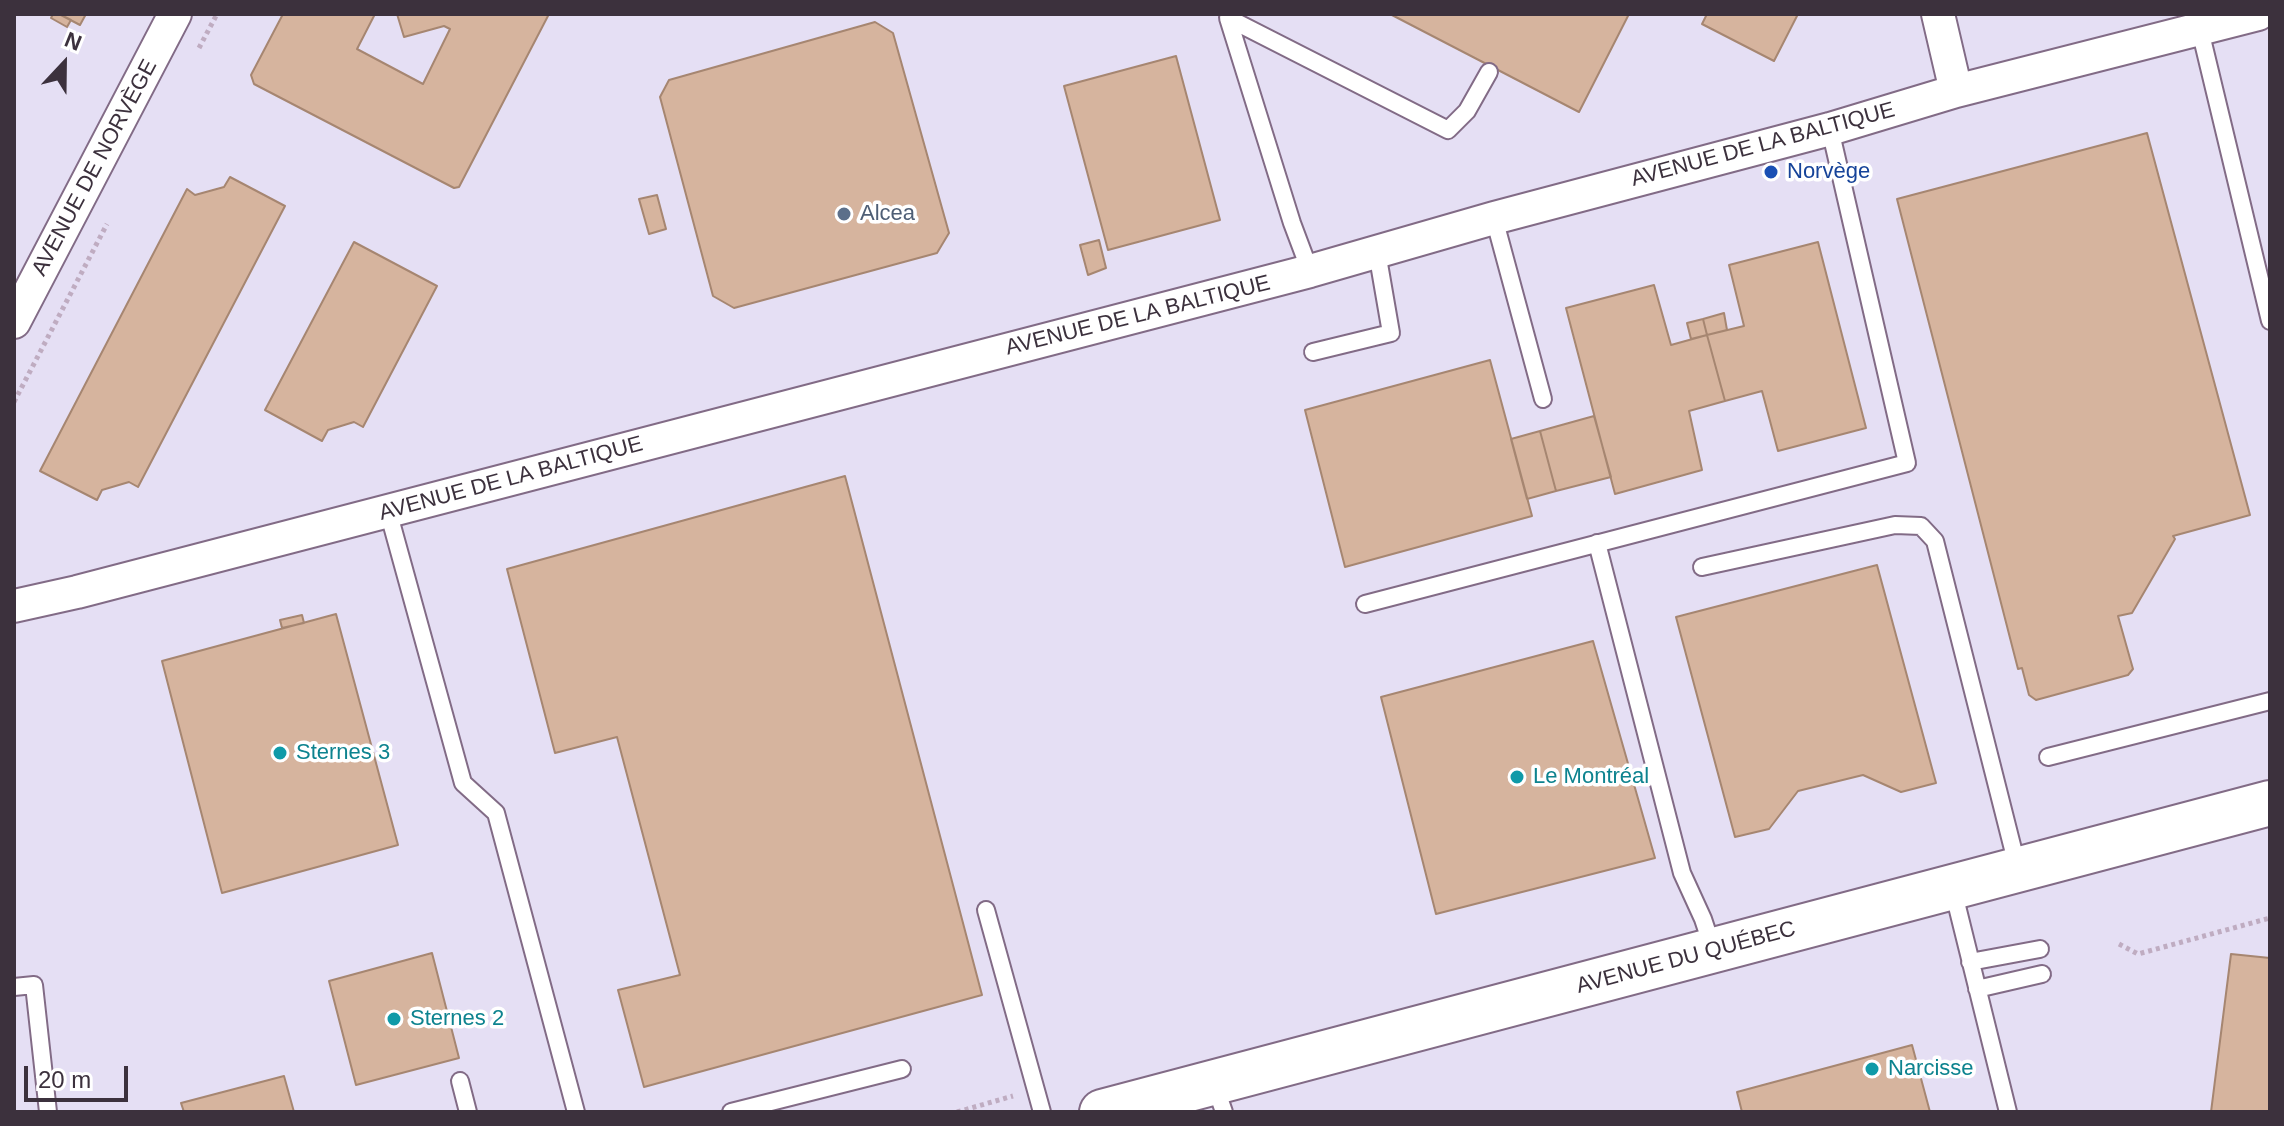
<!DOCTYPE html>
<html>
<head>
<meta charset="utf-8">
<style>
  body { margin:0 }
  #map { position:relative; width:2284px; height:1126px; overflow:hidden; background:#fae4fd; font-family:Helvetica,sans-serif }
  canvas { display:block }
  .frame { position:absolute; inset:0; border:16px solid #3c313d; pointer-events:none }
  .north { position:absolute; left:24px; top:24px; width:80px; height:80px; -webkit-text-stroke:6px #fff; paint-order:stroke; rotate:22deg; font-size:22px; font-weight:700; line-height:32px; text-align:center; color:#3c313d }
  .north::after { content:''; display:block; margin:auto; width:28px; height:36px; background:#3c313d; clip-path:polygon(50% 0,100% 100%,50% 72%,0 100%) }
  .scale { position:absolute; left:24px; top:1066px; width:104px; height:36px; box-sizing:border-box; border:4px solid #3c313d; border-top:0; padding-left:10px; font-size:24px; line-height:28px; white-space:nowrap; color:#3c313d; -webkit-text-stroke:6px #fff; paint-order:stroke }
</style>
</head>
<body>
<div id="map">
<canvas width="2284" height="1126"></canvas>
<div class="frame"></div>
<div class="north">N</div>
<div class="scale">20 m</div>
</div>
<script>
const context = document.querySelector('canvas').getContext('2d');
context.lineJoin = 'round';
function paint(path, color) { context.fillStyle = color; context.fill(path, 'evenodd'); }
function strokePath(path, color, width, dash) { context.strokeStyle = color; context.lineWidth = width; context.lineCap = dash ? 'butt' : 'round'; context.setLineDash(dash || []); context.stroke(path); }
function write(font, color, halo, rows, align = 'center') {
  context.font = font + ' Helvetica,sans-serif'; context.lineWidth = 7; context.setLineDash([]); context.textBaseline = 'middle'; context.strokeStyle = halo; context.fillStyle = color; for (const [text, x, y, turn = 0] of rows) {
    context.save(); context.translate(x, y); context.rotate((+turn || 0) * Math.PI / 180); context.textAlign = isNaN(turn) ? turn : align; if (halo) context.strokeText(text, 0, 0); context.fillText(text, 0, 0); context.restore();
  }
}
paint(new Path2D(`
  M14,14H2270V1112H14Z`), '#e5dff4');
const building = new Path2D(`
  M53,14H59L71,20L67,27L51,18Z
  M59,14H86L80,25Z
  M283,14H375L357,49L423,84L450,29L444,26L404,37L397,14H549L459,187L454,188L254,84L251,75Z
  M1390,14H1629L1579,112Z
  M1707,14H1798L1774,61L1702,24Z
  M875,22L893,33L949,233L937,253L734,308L713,296L660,97L669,80Z
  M1176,56L1220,220L1108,250L1064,86Z
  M2147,133L2250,515L2173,536L2175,539L2132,613L2118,616L2133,669L2128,675L2036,700L2029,695L2022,668L2018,669L1897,199Z
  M230,177L285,206L138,487L129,482L102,490L97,500L40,471L187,189L195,195L224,187Z
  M657,195L666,229L649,234L639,199Z
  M1099,240L1106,268L1088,275L1080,245Z
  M354,242L437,286L363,427L354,422L328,430L322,441L265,410Z
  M1818,242L1866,428L1778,451L1762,391L1725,401L1707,335L1744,326L1729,265Z
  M1654,285L1671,345L1707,335L1725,401L1689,411L1702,470L1615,494L1566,308Z
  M1724,313L1727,330L1707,335L1703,319Z
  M1703,319L1707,335L1691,339L1687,323Z
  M1490,360L1532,516L1345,567L1305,410Z
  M1594,416L1611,477L1556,491L1540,431Z
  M1540,431L1556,491L1527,499L1511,439Z
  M845,476L982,995L644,1087L618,990L680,975L617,737L555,753L507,569Z
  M1877,565L1936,783L1901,792L1863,775L1798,791L1769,829L1735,837L1676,617Z
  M336,614L398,845L222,893L162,661Z
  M302,615L304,623L282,628L280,620Z
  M1593,641L1655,858L1436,914L1381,697Z
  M432,953L459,1058L356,1085L329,981Z
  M2231,954L2270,958V1112H2211Z
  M1912,1045L1930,1112H1742L1737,1092Z
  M284,1076L294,1112H184L181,1103Z`);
paint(building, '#d6b49e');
strokePath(building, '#a68671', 2);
const lane = new Path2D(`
  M2200,30L2270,321
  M1494,218L1543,399
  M1310,271L1292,223L1228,18L1448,130L1467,111L1489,72
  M1313,352L1391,333L1377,252
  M388,511L463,783L496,813L576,1112
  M1597,543L1682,873L1703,919L1713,949
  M1702,567L1895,525L1921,526L1935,541L2018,869
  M1365,604L1907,463L1830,129
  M2048,757L2270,701
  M1953,890L2008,1112
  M986,910L1042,1112
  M1970,962L2040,949
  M14,987L34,985L48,1112
  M1977,989L2042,974
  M460,1081L468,1112
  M1214,1083L1224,1112
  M731,1112L902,1069`);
const street = new Path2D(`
  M1938,14L1956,91
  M14,322L175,14
  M14,606L77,592L1310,271L1494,218L1830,129L1956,91L2258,14`);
const secondary = new Path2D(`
  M1102,1112L2270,803`);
strokePath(lane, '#826b86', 20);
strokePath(street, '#826b86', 36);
strokePath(secondary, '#826b86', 48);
strokePath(new Path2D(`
  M199,48L217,14
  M14,402L107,224
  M2119,944L2138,954L2270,918
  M957,1112L1013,1096`), '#bfacc1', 5, [4, 4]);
strokePath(lane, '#fff', 16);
strokePath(street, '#fff', 32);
strokePath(secondary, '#fff', 44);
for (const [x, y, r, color] of [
  [1771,172,8,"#1a4fb4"],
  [844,214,8,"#5c6f8a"],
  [280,753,8,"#0f9aa8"],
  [1517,777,8,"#0f9aa8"],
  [394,1019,8,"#0f9aa8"],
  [1872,1069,8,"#0f9aa8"]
]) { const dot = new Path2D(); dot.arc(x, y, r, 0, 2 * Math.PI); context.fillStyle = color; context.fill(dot); strokePath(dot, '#fff', 3); }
write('22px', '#3c313d', '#fff', [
  ["AVENUE DE LA BALTIQUE",1763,145,-15],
  ["AVENUE DE NORVÈGE",95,168,-62],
  ["AVENUE DE LA BALTIQUE",1138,316,-14],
  ["AVENUE DE LA BALTIQUE",511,479,-15],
  ["AVENUE DU QUÉBEC",1686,958,-15]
]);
write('22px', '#164399', '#fff', [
  ["Norvège",1787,172]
], 'left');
write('22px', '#4e5e75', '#fff', [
  ["Alcea",860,214]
], 'left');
write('22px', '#0d838f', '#fff', [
  ["Sternes 3",296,753],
  ["Le Montréal",1533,777],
  ["Sternes 2",410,1019],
  ["Narcisse",1888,1069]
], 'left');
</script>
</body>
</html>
